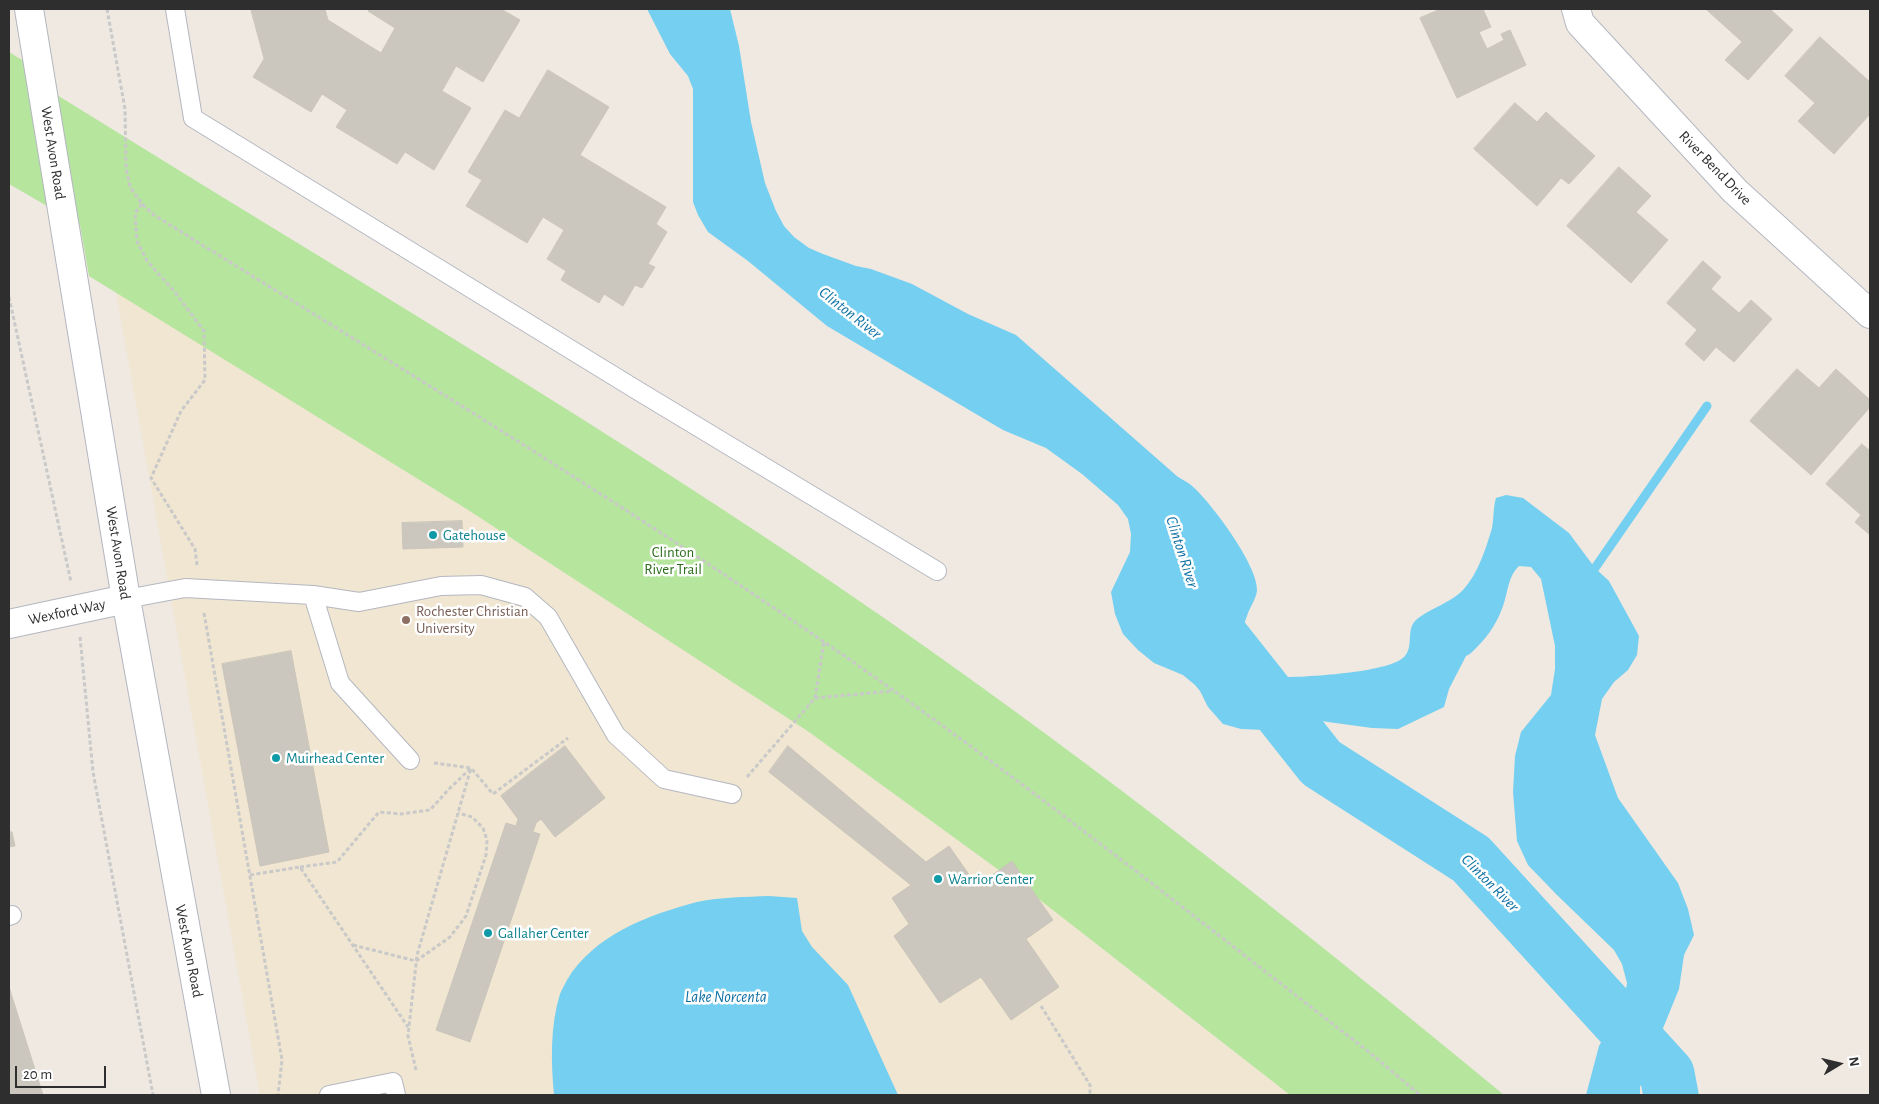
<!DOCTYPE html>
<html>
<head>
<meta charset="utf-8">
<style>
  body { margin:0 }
  #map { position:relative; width:1879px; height:1104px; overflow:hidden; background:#efe9e1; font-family:"Alegreya Sans",sans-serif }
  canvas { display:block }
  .frame { position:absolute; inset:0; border:10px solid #2e2e2e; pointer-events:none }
  .north { position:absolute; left:1814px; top:1039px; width:50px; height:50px; -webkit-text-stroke:4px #fff; paint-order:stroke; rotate:81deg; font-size:14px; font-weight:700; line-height:20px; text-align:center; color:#2e2e2e }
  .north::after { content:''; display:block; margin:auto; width:18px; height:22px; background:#2e2e2e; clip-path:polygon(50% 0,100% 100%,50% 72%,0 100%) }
  .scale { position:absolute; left:15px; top:1066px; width:91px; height:22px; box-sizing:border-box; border:2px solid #2e2e2e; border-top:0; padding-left:6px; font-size:15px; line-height:18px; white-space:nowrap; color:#2e2e2e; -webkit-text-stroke:4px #fff; paint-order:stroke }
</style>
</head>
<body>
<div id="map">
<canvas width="1879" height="1104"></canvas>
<div class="frame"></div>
<div class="north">N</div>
<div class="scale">20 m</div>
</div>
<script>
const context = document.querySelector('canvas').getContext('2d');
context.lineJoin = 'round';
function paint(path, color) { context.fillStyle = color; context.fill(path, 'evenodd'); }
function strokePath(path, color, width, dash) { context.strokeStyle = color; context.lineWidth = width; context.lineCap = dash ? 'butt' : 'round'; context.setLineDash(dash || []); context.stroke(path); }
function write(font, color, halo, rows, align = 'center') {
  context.font = font + ' "Alegreya Sans",sans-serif'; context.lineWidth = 5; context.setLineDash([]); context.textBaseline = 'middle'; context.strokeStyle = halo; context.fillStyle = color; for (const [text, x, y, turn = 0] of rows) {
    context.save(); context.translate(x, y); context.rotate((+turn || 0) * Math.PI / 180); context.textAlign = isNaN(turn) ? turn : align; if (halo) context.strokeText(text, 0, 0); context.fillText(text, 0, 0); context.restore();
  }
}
paint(new Path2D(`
  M116,292L465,508L809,732L1040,900L1290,1095H260Z`), '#f0e6d1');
paint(new Path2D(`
  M9,52L56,81L57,95C335,268 618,433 887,620C1100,768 1304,930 1504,1095H1290L1040,900L809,732L465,508L89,276L80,225L9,184Z`), '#b6e59e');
paint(new Path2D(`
  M647,9H730L739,46L751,122L765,183L776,211L784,226L794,237L809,248L823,254L856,266L871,269L912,284L968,314L1016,335L1178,477C1182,479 1187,482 1191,485C1210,501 1259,566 1257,591C1256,599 1249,609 1247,616C1240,633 1238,660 1247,676C1273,680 1387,675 1404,657C1414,647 1406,631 1415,621C1426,610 1451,603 1463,590C1478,574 1486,548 1492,528C1494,518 1493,508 1496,498L1506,495L1523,498L1569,533L1595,568L1609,581L1639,636L1637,655L1628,670L1614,682L1602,699L1595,735L1618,798L1678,883L1688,909L1694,935L1684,955L1679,989L1657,1043L1643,1068L1640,1083V1095H1586L1599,1046L1624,1001L1627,983L1622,964L1614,950L1556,894L1528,865L1517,841L1513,792L1515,756L1521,732L1551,695L1555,669V646L1541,579L1531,567L1519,566C1508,576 1508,592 1503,606C1498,621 1489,635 1478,646C1474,650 1471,654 1466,656L1449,689L1444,707L1398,729L1372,728L1321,721L1264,730L1241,729L1223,724L1208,707L1200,691L1195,685L1183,675L1154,663L1138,650L1123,634L1115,614L1111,592L1130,552L1131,534L1128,519L1118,505L1082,474L1046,448L1003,430L827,326L748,261L708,232L698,215L693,202V89L688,76L670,54Z
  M769,896L797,898L802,931L812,947L848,985L898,1095H554C551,1062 550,1026 560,994C562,989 565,984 567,980C594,935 648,915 697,902C721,897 745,897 769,896Z`), '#75cff0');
strokePath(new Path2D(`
  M1595,568L1707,406`), '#75cff0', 9);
strokePath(new Path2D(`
  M1198,602L1200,610L1321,763L1471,859L1667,1074L1671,1095`), '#75cff0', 55);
const building = new Path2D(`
  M251,9H325L328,20L381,53L395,28L368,11L369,9H501L520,20L483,82L456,66L442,91L471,108L434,170L405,152L397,164L336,127L347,110L322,94L311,112L253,77L264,59Z
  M1441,9H1483L1491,27L1479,32L1487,49L1504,40L1501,34L1510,30L1526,65L1457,98L1420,18Z
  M1706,9H1772L1771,10L1793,30L1748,80L1725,60L1742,42Z
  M1820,37L1870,82V114L1834,154L1798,121L1815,103L1785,76Z
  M548,70L609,107L580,155L666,207L656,224L667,232L648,264L655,267L642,288L635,285L623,306L604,294L599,303L561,280L566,271L547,259L564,230L543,217L527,243L466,206L482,180L468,172L505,110L519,118Z
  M1515,103L1537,122L1546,112L1595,156L1569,184L1561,178L1537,206L1474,149Z
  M1619,167L1651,196L1636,212L1668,240L1631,283L1567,226Z
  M1703,261L1721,277L1711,289L1739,313L1751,300L1772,319L1734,362L1716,347L1704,361L1685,344L1697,330L1667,303Z
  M1797,369L1819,388L1836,369L1870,400V407L1811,475L1750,421Z
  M1862,444L1870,451V535L1855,522L1861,515L1826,484Z
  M462,521L463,547L403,549L402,523Z
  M291,651L329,852L260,866L222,664Z
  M565,746L605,798L555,837L541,819L536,823L533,832L540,834L470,1042L436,1030L506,823L516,826L518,819L501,796Z
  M788,746L926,862L949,846L977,886L1012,861L1053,920L1026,939L1059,987L1011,1020L981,977L940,1003L894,936L909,924L892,898L911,885L769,772Z
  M12,832L15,846L9,847V833Z
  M9,987L43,1095H9Z`);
paint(building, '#cbc7bf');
strokePath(building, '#cbc5ba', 1);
const lane = new Path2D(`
  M175,9L193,118L640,392L937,571
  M313,595L359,602L441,586L481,585L525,597L548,617L616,735L664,779L732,794
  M126,599L185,588L313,595L340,683L410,760
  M9,916L12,915
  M329,1095L393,1082L396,1095`);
const street = new Path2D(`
  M1576,9L1580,23L1735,191L1870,314
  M9,624L126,599`);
const secondary = new Path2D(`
  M29,9L126,599L216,1095`);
strokePath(lane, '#b4b7c1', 20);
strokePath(street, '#b4b7c1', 30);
strokePath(secondary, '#b4b7c1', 30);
strokePath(new Path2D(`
  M107,9L125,109L126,168L130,187L142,204L154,215C379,355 606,492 824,642C1011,770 1189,913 1369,1052L1420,1095
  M142,204L135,213L137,241L147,261L174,291L204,331L205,380L181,411L151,478L195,549L197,565
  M9,297L71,582
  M204,613L282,1060L278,1095
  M80,637L93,772L153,1095
  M815,698L824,642
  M747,777L815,698L893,691
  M300,867L337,862L379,812L401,814L430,810L449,789L471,768L493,794L568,738
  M250,875L300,867L408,1027
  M353,945L416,961L450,937L466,916L486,855L487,840L483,828L472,817L458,813
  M1041,1006L1090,1085V1095
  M416,1070L408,1036L417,955L471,768L434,763`), '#c9c9c9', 3, [4, 2.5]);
strokePath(lane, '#fff', 18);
strokePath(street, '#fff', 28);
strokePath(secondary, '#fff', 28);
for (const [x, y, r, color] of [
  [433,535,5,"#0f9aa8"],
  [406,620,5,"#8d6e63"],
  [276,758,5,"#0f9aa8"],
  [938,879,5,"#0f9aa8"],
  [488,933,5,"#0f9aa8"]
]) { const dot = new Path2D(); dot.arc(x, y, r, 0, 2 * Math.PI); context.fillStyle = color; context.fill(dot); strokePath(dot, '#fff', 2); }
write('15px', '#2e2e2e', '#fff', [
  ["West Avon Road",53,153,81],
  ["River Bend Drive",1715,168,46],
  ["West Avon Road",118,553,81],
  ["Wexford Way",67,612,-12],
  ["West Avon Road",189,951,79]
]);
write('15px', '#0d838f', '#fff', [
  ["Gatehouse",443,535],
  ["Muirhead Center",286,758],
  ["Warrior Center",948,879],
  ["Gallaher Center",498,933]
], 'left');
write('15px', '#2c6e1b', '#fff', [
  ["Clinton",673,552],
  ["River Trail",673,569]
]);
write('15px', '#785e54', '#fff', [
  ["Rochester Christian",416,611],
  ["University",416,628]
], 'left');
write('italic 16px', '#0d6fa3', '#fff', [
  ["Clinton River",850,313,38],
  ["Clinton River",1182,552,72],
  ["Clinton River",1490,883,45],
  ["Lake Norcenta",726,997]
]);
</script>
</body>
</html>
